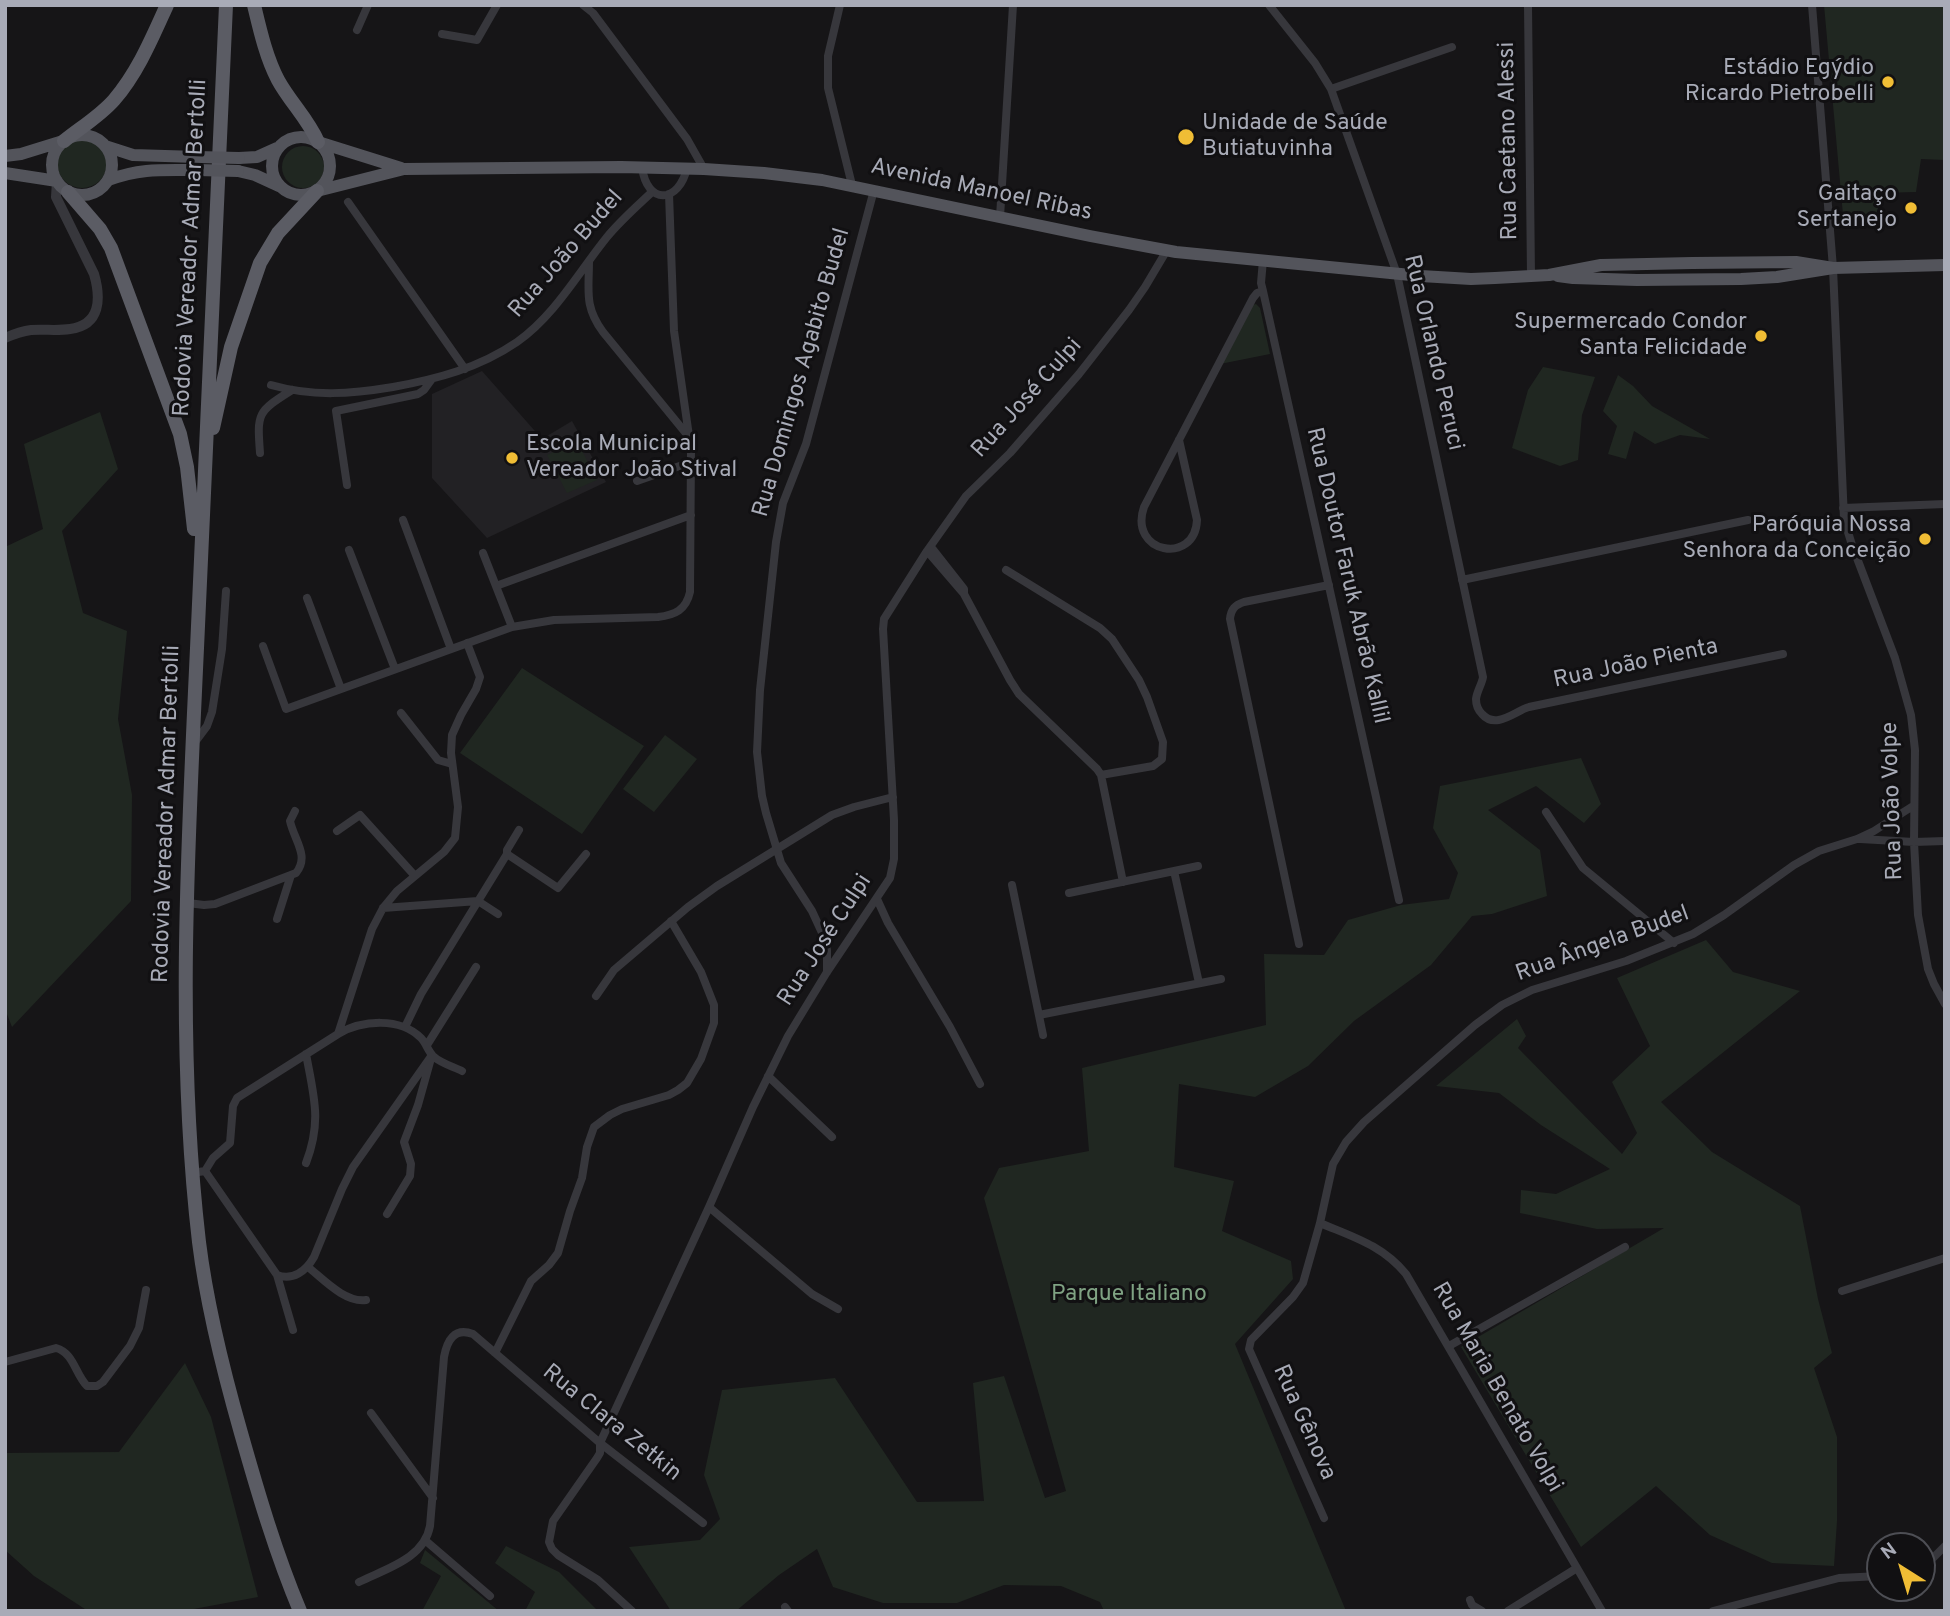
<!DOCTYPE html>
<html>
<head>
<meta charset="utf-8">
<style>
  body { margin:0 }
  #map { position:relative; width:1950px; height:1616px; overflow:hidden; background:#161517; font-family:Overpass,sans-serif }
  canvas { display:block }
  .frame { position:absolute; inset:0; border:7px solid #a8abb7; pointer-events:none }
  .north { position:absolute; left:1866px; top:1532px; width:70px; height:70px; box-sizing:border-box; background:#111012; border:2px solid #4d4e54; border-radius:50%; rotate:323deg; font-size:19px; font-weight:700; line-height:28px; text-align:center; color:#a8abb7 }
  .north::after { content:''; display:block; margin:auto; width:24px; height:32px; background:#f0bd35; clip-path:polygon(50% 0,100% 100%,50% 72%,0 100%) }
</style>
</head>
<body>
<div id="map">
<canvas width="1950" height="1616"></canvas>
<div class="frame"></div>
<div class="north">N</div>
</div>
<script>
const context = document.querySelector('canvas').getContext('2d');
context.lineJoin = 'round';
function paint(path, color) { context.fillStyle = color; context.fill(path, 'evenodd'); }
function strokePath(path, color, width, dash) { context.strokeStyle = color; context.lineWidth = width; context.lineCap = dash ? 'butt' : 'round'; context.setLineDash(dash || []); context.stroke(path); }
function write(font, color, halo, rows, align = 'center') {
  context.font = font + ' Overpass,sans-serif'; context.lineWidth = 6; context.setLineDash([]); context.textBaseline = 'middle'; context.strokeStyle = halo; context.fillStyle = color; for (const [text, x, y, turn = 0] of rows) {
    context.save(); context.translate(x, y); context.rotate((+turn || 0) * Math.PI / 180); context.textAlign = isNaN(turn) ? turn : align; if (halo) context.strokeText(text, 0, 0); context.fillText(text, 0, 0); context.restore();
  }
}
paint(new Path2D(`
  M482,371L542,439L572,421L606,482L487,538L432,478V394Z`), '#222124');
paint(new Path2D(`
  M1824,5H1945V160L1921,159L1916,192L1878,193L1879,223L1844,226Z
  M57 163a25 25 0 1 1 50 0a25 25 0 1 1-50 0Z
  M282 167a21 21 0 1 1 42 0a21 21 0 1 1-42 0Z
  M1256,304L1260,308L1270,354L1220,364L1252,305Z
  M1543,367L1595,377L1582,415L1578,460L1560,466L1512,448L1528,390Z
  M1618,375L1633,386L1652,406L1710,439L1680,435L1655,444L1634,431L1626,459L1608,454L1617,426L1603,411Z
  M100,412L118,469L62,531L83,613L127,631L118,719L132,795L131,901L12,1027L5,1009V547L43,529L24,444Z
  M577,441L597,480L567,493L547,455Z
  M522,668L644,746L582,834L460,753Z
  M665,735L697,759L654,812L623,789Z
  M1581,758L1601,804L1584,823L1536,786L1488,810L1540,850L1547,896L1492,914L1472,916L1431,965L1354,1021L1308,1066L1255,1097L1179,1084L1174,1167L1234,1181L1222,1231L1291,1261L1293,1279L1235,1344L1346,1611H1104L1100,1602L1061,1586L1004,1585L957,1603H883L833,1587L817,1549L779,1575L736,1611H671L629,1547L700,1540L720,1519L704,1475L722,1390L835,1378L917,1502L984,1501L973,1383L1004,1376L1045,1498L1066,1491L984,1198L999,1168L1089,1151L1082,1068L1266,1025L1264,954L1324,955L1348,920L1401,905L1449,899L1458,873L1433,828L1440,786Z
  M1706,940L1733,972L1800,991L1661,1102L1712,1152L1800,1206L1818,1299L1832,1353L1814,1368L1837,1437V1521L1834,1566L1772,1563L1710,1535L1656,1486L1581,1547L1461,1347L1664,1228L1597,1229L1520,1213L1521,1190L1556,1194L1610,1169L1541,1125L1499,1093L1436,1086L1517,1019L1526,1036L1518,1048L1622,1154L1637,1133L1612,1082L1650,1046L1617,978Z
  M185,1363L211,1417L258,1597L183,1611H88L34,1576L5,1550V1453L119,1452Z
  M506,1546L559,1572L598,1611H525L535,1592L495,1563Z
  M425,1550L499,1611H422L441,1576L420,1563Z`), '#202721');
strokePath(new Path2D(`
  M583,5L593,13L687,139L704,169
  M840,5L828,56V88L852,185
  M1269,5L1315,63L1331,89L1397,274L1483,677C1482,684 1477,691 1476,699C1476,704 1478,710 1482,714C1496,730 1515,711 1529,707L1783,654
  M1528,5L1531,276
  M1812,5L1833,268L1844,519L1852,545L1895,658L1911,715L1915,750L1914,842L1918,915L1928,969L1934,984L1945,1004
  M357,30L368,5
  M442,34L477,40L497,5
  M1331,89L1452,47
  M642,167C647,206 679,203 687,168
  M348,202L465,369
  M1000,217L1013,5
  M1263,260L1261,283L1263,291L1399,900
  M589,261C589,291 584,306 603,332L689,437
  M271,385C313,397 351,394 393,387C437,379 479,368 517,342C555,315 578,273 607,237C620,221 636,207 652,192
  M1179,440L1197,520C1195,566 1128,553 1144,507L1253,298L1257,293L1263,291
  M260,453C257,413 257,412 292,390
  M637,481L691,462
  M347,485L336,411L418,394L424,390L432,379
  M1843,508L1945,504
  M403,520L451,649
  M931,547L964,589V594L1010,680L1019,694L1097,769L1101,775L1123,882
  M349,550L395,669
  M927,551L964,594
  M483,553L512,627
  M1006,570L1100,628L1112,639L1139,680L1147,697L1163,742L1162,759L1153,766L1101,775
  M1462,580L1748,520
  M496,586L691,515
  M307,598L341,689
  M263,646L286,709L512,627L554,620L658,617C675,615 686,610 690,592L691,450L674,331L669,194
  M401,713L438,760L452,764
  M195,742L207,726L212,712L222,649L226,591
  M1546,812L1583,868L1674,943
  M337,831L360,815L415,876
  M1860,839L1914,842L1945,841
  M507,854L558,888L586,854
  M1174,871L1199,983
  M1012,885L1043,1035
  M1069,893L1198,866
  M877,899L888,923L950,1027L980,1084
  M188,903L204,905L215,904L296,873C310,856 294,840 290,821L295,811
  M383,908L478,901L498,914
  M277,919L291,875
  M1299,944L1230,619C1231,609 1235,605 1244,602L1329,585
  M827,972V950L824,937L812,911L781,863L766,813L762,796L757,752L760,690L776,542L783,503L806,444L874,190
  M596,996L614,970L688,907L717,886L832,815L854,807L893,797
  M1039,1015L1221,979
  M405,1027L421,994L507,854V850L519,830
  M338,1034C362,1020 400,1017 421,1038C426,1043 428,1051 433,1056C440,1063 454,1067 462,1071
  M427,1045L476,967
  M768,1076L832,1137
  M306,1163C322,1121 314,1097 306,1054
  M205,1171L277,1275C293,1281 306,1271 314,1257L342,1189L353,1167L432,1055
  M192,1173L205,1171L213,1158L230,1143L233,1106L237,1098L338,1034L372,929L383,908L397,891L444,852L455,838L458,807L451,753L452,735L461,715L476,689L480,677L467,643
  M709,1207L812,1294L838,1309
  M387,1214L410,1176L411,1164L404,1142L418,1105L430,1062
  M1320,1223C1353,1237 1382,1245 1406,1274L1602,1611
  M308,1267C323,1279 345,1303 366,1300
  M277,1275L293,1330
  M1842,1291L1945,1258
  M1449,1346L1625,1247
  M495,1353L531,1281L549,1265L558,1253L570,1211L582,1178L587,1147L594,1127L610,1115L622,1109L669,1095L678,1090L687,1083L701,1059L714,1023V1005L701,972L671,921
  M5,1362L56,1348C74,1353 75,1374 87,1386H97L103,1382L130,1346L139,1328L146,1290
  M371,1413L433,1498
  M1324,1518L1249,1349L1251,1340L1293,1297L1303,1283L1320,1223L1333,1164L1346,1142L1364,1122L1475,1025L1502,1005L1532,990L1626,961L1693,934L1724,915L1794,865L1819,851L1857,839L1874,831L1913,806
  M426,1541L490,1596
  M1922,1569L1945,1546
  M359,1582C385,1569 424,1559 430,1526L444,1357C447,1341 454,1327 473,1334L600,1443L703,1523
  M1470,1600L1472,1605L1482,1611
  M785,1607L788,1611
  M632,1611L598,1580L558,1555L552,1549L549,1542L553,1521L597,1458L600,1453V1443L709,1207L753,1107L788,1036L827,972L890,878L894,859V820L883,629L884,619L927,551L966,496L1010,453L1079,374L1129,310L1145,287L1167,250
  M1508,1611L1577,1568
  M1713,1611L1839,1578L1880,1576`), '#37373c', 8);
strokePath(new Path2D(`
  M5,338C14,334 22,331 31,330C44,329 57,331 70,329C101,325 101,298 94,274L56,197L57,181`), '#37373c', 10);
strokePath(new Path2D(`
  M52 165a30 30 0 1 1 60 0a30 30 0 1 1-60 0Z
  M272 166a29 29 0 1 1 58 0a29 29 0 1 1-58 0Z
  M318,142L401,168
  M105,146L133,155L197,157
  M5,156L21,154L63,141
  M239,158L257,157L277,148
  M238,171L255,175L279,186
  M5,173L57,181
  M108,180C142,168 161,170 197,170
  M317,191L404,169L621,167L704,169L764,173L822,180L1090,236L1176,252L1421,276L1471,279L1495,278L1549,275L1601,265L1692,263L1796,262L1833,268
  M1558,276L1573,278L1637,280L1741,279L1777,277L1833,268L1945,265`), '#53545b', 12);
strokePath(new Path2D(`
  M226,5C216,220 206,434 197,648C188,846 176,1045 199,1242C207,1307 223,1370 241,1433C258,1493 276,1554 300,1611
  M254,5C260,30 266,57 278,80C290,102 308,119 318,142
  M64,141C80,128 100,116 114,100C138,72 152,38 167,5
  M68,192L100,229L111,248L180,434L187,467L194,529
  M213,428L231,347L260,263L278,233L317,191`), '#5b5c64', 14);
strokePath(new Path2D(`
  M197,157L239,158
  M197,170L238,171`), '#53545b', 12);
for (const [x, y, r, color] of [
  [1888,82,7,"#f0bd35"],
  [1186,137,9,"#f0bd35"],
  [1911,208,7,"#f0bd35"],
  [1761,336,7,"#f0bd35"],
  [512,458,7,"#f0bd35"],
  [1925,539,7,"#f0bd35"]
]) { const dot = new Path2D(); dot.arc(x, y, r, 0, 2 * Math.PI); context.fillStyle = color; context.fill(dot); strokePath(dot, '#111012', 2.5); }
write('23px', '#a8abb7', '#111012', [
  ["Estádio Egýdio",1874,69],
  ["Ricardo Pietrobelli",1874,95],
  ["Unidade de Saúde",1202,124,"left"],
  ["Butiatuvinha",1202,150,"left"],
  ["Gaitaço",1897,195],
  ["Sertanejo",1897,221],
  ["Supermercado Condor",1747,323],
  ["Santa Felicidade",1747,349],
  ["Escola Municipal",526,445,"left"],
  ["Vereador João Stival",526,471,"left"],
  ["Paróquia Nossa",1911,526],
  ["Senhora da Conceição",1911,552]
], 'right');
write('23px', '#a8abb7', '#111012', [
  ["Rua Caetano Alessi",1510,141,-91],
  ["Avenida Manoel Ribas",981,191,12],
  ["Rodovia Vereador Admar Bertolli",192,248,-87],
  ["Rua João Budel",567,255,-49],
  ["Rua Orlando Peruci",1432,353,77],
  ["Rua Domingos Agabito Budel",803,373,-74],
  ["Rua José Culpi",1028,399,-48],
  ["Rua Doutor Faruk Abrão Kallil",1346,576,77],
  ["Rua João Pienta",1636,665,-12],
  ["Rua João Volpe",1894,801,-92],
  ["Rodovia Vereador Admar Bertolli",168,814,-88],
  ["Rua José Culpi",826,941,-57],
  ["Rua Ângela Budel",1603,945,-20],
  ["Rua Maria Benato Volpi",1496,1388,60],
  ["Rua Gênova",1303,1423,66],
  ["Rua Clara Zetkin",611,1424,39]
]);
write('23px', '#7fa283', '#111012', [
  ["Parque Italiano",1129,1295]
]);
</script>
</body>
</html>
